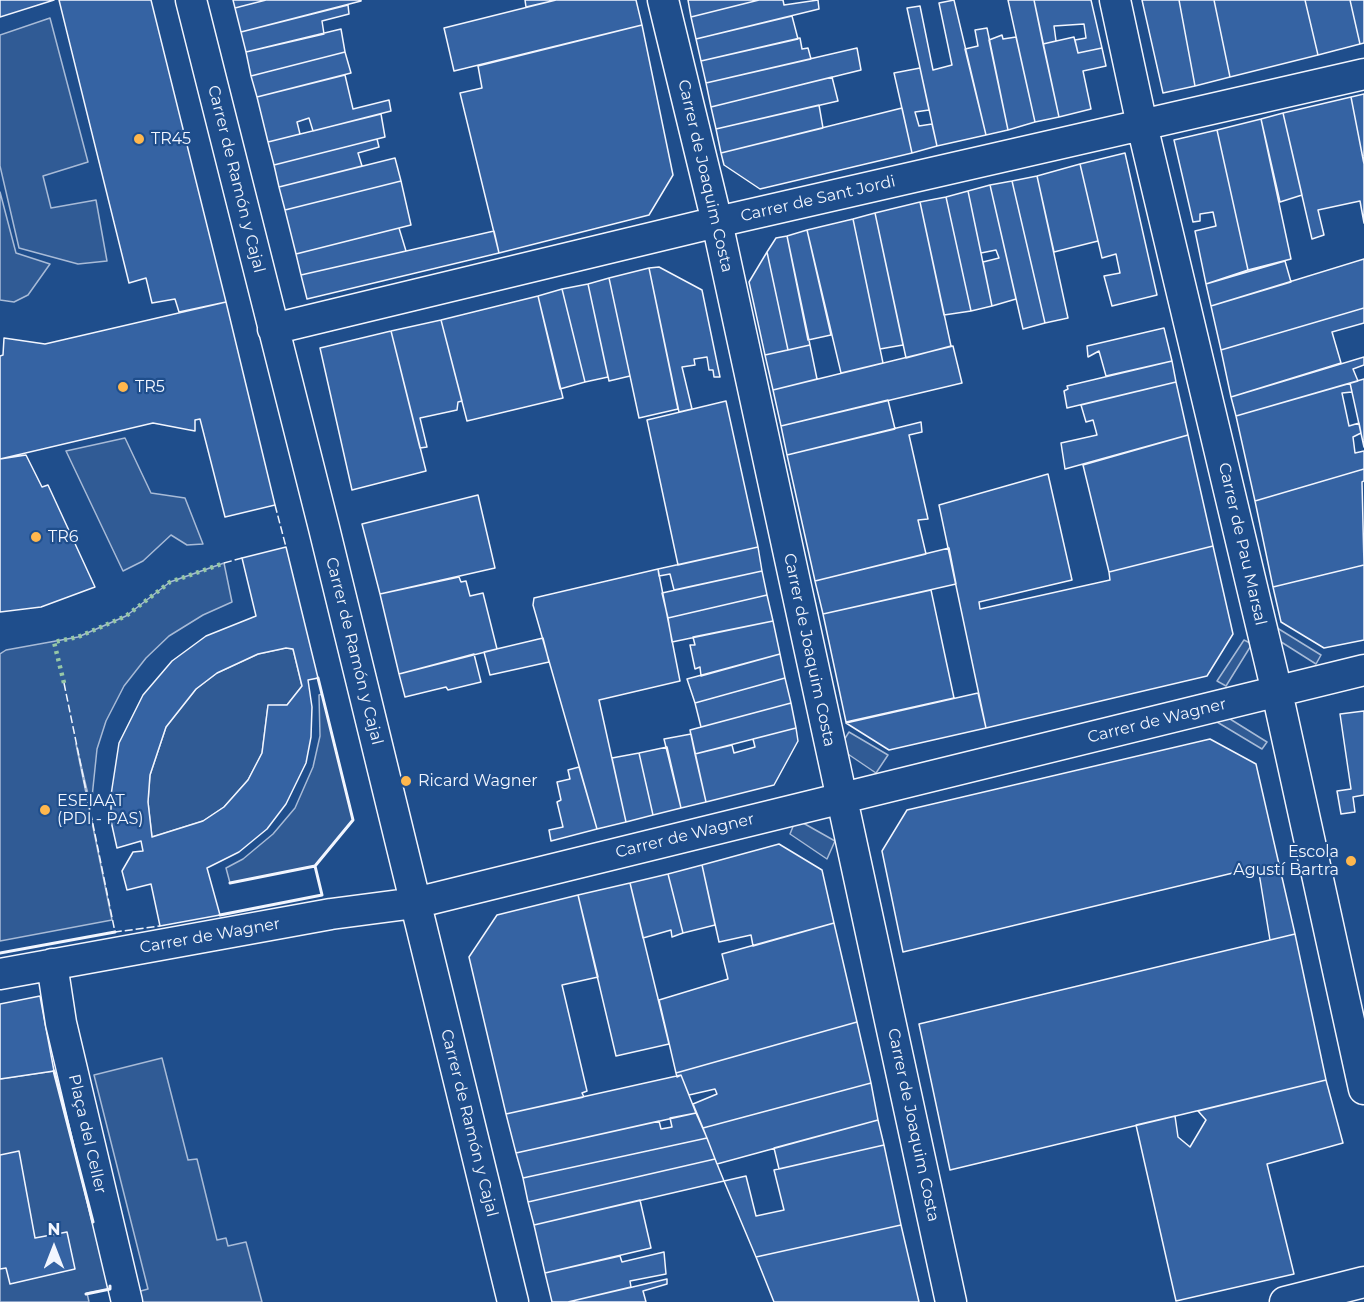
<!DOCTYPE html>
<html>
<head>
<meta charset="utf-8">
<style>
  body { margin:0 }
  #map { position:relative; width:1364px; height:1302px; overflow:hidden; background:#1f4e8c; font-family:Montserrat,sans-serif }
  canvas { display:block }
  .north { position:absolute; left:24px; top:1218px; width:60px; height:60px; -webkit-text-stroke:4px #1f4e8c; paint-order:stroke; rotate:0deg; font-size:16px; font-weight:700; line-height:24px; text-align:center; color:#f2f6ff }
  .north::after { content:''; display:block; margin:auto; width:21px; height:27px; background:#f2f6ff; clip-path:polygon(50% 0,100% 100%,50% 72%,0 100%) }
</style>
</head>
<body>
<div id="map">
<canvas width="1364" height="1302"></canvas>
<div class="north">N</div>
</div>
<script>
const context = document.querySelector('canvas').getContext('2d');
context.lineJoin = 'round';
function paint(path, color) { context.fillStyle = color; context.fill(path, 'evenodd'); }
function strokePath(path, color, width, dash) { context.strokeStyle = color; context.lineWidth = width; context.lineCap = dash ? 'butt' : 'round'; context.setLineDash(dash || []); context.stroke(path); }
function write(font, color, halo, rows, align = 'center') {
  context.font = font + ' Montserrat,sans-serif'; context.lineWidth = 4.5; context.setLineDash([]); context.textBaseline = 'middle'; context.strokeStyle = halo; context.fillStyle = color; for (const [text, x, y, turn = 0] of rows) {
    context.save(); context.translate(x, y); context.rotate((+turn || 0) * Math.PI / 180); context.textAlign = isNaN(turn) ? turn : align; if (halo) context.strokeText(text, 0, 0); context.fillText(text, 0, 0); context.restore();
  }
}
const built = new Path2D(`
  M50,18L88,162L43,176L51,208L96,200L107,261L78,264L19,248L0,166V35Z
  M0,192L16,253L50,264L28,295L14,302L0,300Z
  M125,438L151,493L185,498L203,544L187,545L171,535L143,561L123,571L66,451Z
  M224,563L232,602L203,615L169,636L146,658L124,686L106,721L97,749L91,807L76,744L112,920L0,941V654L6,650L78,637L126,616L170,582Z
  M1274,626L1321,655L1316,664L1267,633Z
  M1244,640L1252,644L1226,686L1217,681Z
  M286,648L293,649L302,686L287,705L268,706L262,753L248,780L224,807L203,821L152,837L148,802L150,775L166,727L196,689L217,673L258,654Z
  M322,694L353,820L315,866L230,883L226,868L243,859L273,834L295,808L313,767L320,736L319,695Z
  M1222,714L1267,742L1262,749L1217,722Z
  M849,732L888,755L876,773L839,748Z
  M796,819L835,841L827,859L790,834Z
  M162,1058L188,1160L197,1159L217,1240L226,1238L228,1246L246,1242L262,1302H127L126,1295L148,1289L94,1075Z
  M54,1071L110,1289L87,1293L89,1302H0V1079Z`);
paint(built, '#305b95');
strokePath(built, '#a8bbd7', 1.5);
const building = new Path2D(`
  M0,0H54L0,17Z
  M59,0H151L226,302L179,312L175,299L152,303L146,278L129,283Z
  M233,0H266L235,8Z
  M266,0H361V1L241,32L235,8Z
  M525,0H556L526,7Z
  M556,0H636L642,25L454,71L444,28Z
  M688,0H759L691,17Z
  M759,0H783L784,5L818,0L819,9L696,39L691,17Z
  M954,0L986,135L937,146L907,8L920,6L933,70L952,65L939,3Z
  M1008,0H1034L1059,117L1035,122Z
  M1034,0H1091L1102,48L1078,53L1075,40L1086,38L1084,24L1054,26L1056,41L1043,44Z
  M1142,0H1179L1195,86L1163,93Z
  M1179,0H1214L1230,77L1195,86Z
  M1214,0H1305L1318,55L1230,77Z
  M1305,0H1350L1360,44L1318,55Z
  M1350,0H1364V43L1360,44Z
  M348,5L349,14L322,21L324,34L246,52L241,32Z
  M792,16L798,39L701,61L696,39Z
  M642,25L673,175L649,215L499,253L460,93L482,88L478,66Z
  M987,28L1008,130L986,135L965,49L978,46L975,30Z
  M341,29L345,52L251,76L246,52Z
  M1002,35L1003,39L1016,37L1035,122L1008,130L989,40Z
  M1074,37L1078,53L1102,48L1106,66L1083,71L1091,109L1059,117L1043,44Z
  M800,38L802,49L808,48L811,59L706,83L701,61Z
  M857,48L861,70L711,107L706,83Z
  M345,52L351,73L257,97L251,76Z
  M920,68L929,110L915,112L919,126L932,124L937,146L912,153L894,73Z
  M345,75L353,109L389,100L391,111L313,131L309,118L297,122L300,134L268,142L257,97Z
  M832,77L838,101L716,129L711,107Z
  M1364,94V164L1351,97Z
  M1351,97L1364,164V223L1360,201L1318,210L1324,235L1312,239L1283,113Z
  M819,105L823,128L721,153L716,129Z
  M902,108L912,153L760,189L724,165L721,153Z
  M1283,113L1302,195L1280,202L1261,119Z
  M381,114L385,137L274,165L268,142Z
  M1261,119L1291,259L1248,270L1217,130Z
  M1217,130L1248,270L1206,284L1195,231L1216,226L1213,212L1200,214V221L1193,222L1174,140Z
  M377,139L379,147L358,153L362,166L279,187L274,165Z
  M1125,153L1157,295L1112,306L1104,276L1120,273L1116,254L1102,258L1080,164Z
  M395,158L401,181L285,210L279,187Z
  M1080,164L1098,241L1054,252L1037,176Z
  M1037,176L1068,318L1045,323L1012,181Z
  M401,181L411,225L296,254L285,210Z
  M1012,181L1045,323L1023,329L990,185Z
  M990,185L1016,299L992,306L983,262L999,258L996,250L981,253L968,191Z
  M968,191L992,306L971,311L946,197Z
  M946,197L971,311L944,315L920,202Z
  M920,202L951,346L906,358L875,213Z
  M875,213L903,345L880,349L853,219Z
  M853,219L883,363L841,373L807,230Z
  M399,228L406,251L301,275L296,254Z
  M807,230L831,335L808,340L787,236Z
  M494,231L499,253L307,299L301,275Z
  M787,236L810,345L788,350L767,252L776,238Z
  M767,252L788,350L765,355L749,282Z
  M1364,259V308L1221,350L1211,306Z
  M1285,261L1291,282L1211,306L1206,284Z
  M659,267L702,290L720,377H714L713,370H709L707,357L694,359L695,365L682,367L692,409L679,412L649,268Z
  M649,268L678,409L639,418L609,278Z
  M609,278L630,376L609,381L588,284Z
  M588,284L608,377L585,382L562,289Z
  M562,289L585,382L560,389L538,296Z
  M538,296L563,398L467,421L441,320Z
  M226,302L275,505L225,517L200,419L195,420V431L153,423L0,459V356L3,355L4,338L45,344Z
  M1364,308V323L1332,332L1341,363L1231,397L1221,350Z
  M441,320L462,401L458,402L457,410L420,418L427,447L420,448L391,331Z
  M1164,328L1172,361L1106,376L1099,351L1088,357L1087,346Z
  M391,331L426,471L352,490L320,348Z
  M810,345L817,379L773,390L765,355Z
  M953,346L962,383L781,426L773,390Z
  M1364,357V365L1353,369L1358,381L1236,416L1231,397Z
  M1172,361L1176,382L1067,408L1064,391L1068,389L1067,386Z
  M1364,379V447L1350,383Z
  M1176,382L1188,435L1065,469L1061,443L1097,435L1093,420L1086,422L1081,405Z
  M1350,383L1352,392L1342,393L1349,426L1359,423L1361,433L1353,437L1355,453L1364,451V469L1255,501L1236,416Z
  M888,400L895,429L787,455L781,426Z
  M726,401L758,547L678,565L647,420Z
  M921,422L922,432L909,435L928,519L918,520L926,554L815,581L787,455Z
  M1188,435L1213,546L1109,572L1083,465Z
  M26,455L42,487L48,485L95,587L41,607L0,612V459Z
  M1364,469V481L1362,482L1364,565L1273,587L1255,501Z
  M1048,474L1072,580L979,602L980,609L1110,580L1109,572L1213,546L1233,634L1207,676L986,728L939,505Z
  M478,495L495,568L380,594L362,524Z
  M286,547L318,678L308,680L312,707L311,737L306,763L286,804L267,829L239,852L207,868L220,915L160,926L151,884L127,890L122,871L133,852L143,851L141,841L117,848L111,821V795L119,743L143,695L172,661L206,636L256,616L242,558ZM286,648L293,649L302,686L287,705H268L262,753L248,780L224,807L203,821L152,837L148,802L150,775L166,727L196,689L217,673L258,654Z
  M758,547L762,571L674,590L670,574L659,576L658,569Z
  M949,548L956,584L823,614L815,581Z
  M1364,565V640L1324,648L1281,622L1273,587Z
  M658,569L680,681L599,700L626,822L597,829L533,605L534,598Z
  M762,571L767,595L668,618L662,593Z
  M459,577L461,582L466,581L470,596L483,593L497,649L399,674L380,594Z
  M931,590L954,698L846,722L823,614Z
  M767,595L773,621L672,642L668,618Z
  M773,621L780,654L701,676L700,667L695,669L690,645H695L693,637Z
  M543,638L549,662L490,675L484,652Z
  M474,654L481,682L448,690L446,687L405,697L399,674Z
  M780,654L785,678L695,703L687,679Z
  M785,678L791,703L701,727L695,703Z
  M978,693L986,728L889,750L846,723Z
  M791,703L796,728L695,754L690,730Z
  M1364,711V795L1353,797L1355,812L1341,814L1337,791L1351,789L1340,714Z
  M796,728L798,741L774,785L706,802L695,754L732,745L734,753L755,747L753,739Z
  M691,734L706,802L681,808L664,739Z
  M1210,739L1256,764L1295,934L1270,940L1258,867L903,952L882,851L907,810Z
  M667,747L681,808L653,815L639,753Z
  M639,753L653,815L626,822L612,758Z
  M579,767L597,829L551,841L549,830L563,827L557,802L561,800L557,782L570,779L568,770Z
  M779,844L822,870L834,923L753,946L751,935L719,942L702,865Z
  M702,865L715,925L683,933L668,874Z
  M668,874L683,933L672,937L671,930L643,938L630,883Z
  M630,883L669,1044L616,1056L578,895Z
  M578,895L598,977L562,985L587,1091L582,1093L584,1097L506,1114L469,957L497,915Z
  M834,923L857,1022L676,1073L659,1000L728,979L722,954Z
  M1295,934L1326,1080L950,1170L919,1024Z
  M40,996L54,1071L0,1079V1004Z
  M857,1022L871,1083L703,1128L693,1104L717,1094L715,1089L689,1095L681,1075L677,1077L676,1073Z
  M681,1075L696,1113L516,1153L506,1114Z
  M1326,1080L1343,1143L1267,1164L1294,1274L1176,1301L1136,1125L1175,1116L1178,1137L1190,1147L1206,1120L1198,1111Z
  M871,1083L878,1120L717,1164L703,1128Z
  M696,1113L707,1138L523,1178L516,1153L659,1121L661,1129L672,1127L670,1118Z
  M878,1120L884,1145L779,1169L774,1148Z
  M707,1138L715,1159L528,1202L523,1178Z
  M884,1145L901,1225L756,1257L724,1181L746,1176L756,1216L784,1210L774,1170Z
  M19,1151L35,1238L67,1232L75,1269L10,1284L6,1268L0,1269V1155Z
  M715,1159L724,1181L534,1225L528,1202Z
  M640,1200L651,1248L545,1273L534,1225Z
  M901,1225L919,1302H774L756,1257Z
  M664,1252L666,1274L630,1281L631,1287L568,1302H552L545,1273L620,1256L622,1262Z
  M667,1279V1284L643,1291L646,1302H568Z`);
paint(building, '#3563a3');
strokePath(building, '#f2f6ff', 1.5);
const street = new Path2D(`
  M191,0L324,528L513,1302
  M663,0L717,222L951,1302
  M1115,0L1142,125L1277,692L1364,1089
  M273,329L717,222L1364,74
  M52,964L61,1023L127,1302
  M0,974L331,914L415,903L1364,670
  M1285,1302L1364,1282`);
strokePath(street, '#f2f6ff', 33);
strokePath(street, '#1f4e8c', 30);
strokePath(new Path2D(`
  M64,683L54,642L78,637L126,616L170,582L224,563`), '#97c8a6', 4.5, [3, 4.5]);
strokePath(new Path2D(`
  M275,505L286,547
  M224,563L242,558
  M64,683L115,932L160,926`), '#f2f6ff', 1.5, [8, 3]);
strokePath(new Path2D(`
  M230,883L315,866L353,820L318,678
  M220,915L322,895L315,866
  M0,953L115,932
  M54,1071L93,1222
  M86,1294L110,1289V1286`), '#f2f6ff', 3);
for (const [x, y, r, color] of [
  [139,139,6,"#ffb74d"],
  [123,387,6,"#ffb74d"],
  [36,537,6,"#ffb74d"],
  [406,781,6,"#ffb74d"],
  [45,810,6,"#ffb74d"],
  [1351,861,6,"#ffb74d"]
]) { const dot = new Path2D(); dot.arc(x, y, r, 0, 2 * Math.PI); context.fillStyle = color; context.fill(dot); strokePath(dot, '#1f4e8c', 2); }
write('16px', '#f2f6ff', '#1f4e8c', [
  ["TR45",151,139],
  ["TR5",135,387],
  ["TR6",48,537],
  ["Ricard Wagner",418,781],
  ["ESEIAAT",57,801],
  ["(PDI - PAS)",57,819],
  ["Escola",1339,852,"right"],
  ["Agustí Bartra",1339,870,"right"]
], 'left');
write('16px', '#f2f6ff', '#1f4e8c', [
  ["Carrer de Joaquim Costa",705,176,77],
  ["Carrer de Ramón y Cajal",236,179,76],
  ["Carrer de Sant Jordi",818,199,-13],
  ["Carrer de Pau Marsal",1242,544,77],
  ["Carrer de Joaquim Costa",809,650,78],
  ["Carrer de Ramón y Cajal",354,651,76],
  ["Carrer de Wagner",1157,721,-14],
  ["Carrer de Wagner",685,836,-14],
  ["Carrer de Wagner",210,936,-10],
  ["Carrer de Ramón y Cajal",469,1123,76],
  ["Carrer de Joaquim Costa",913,1125,78],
  ["Plaça del Celler",87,1134,77]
]);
</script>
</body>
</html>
